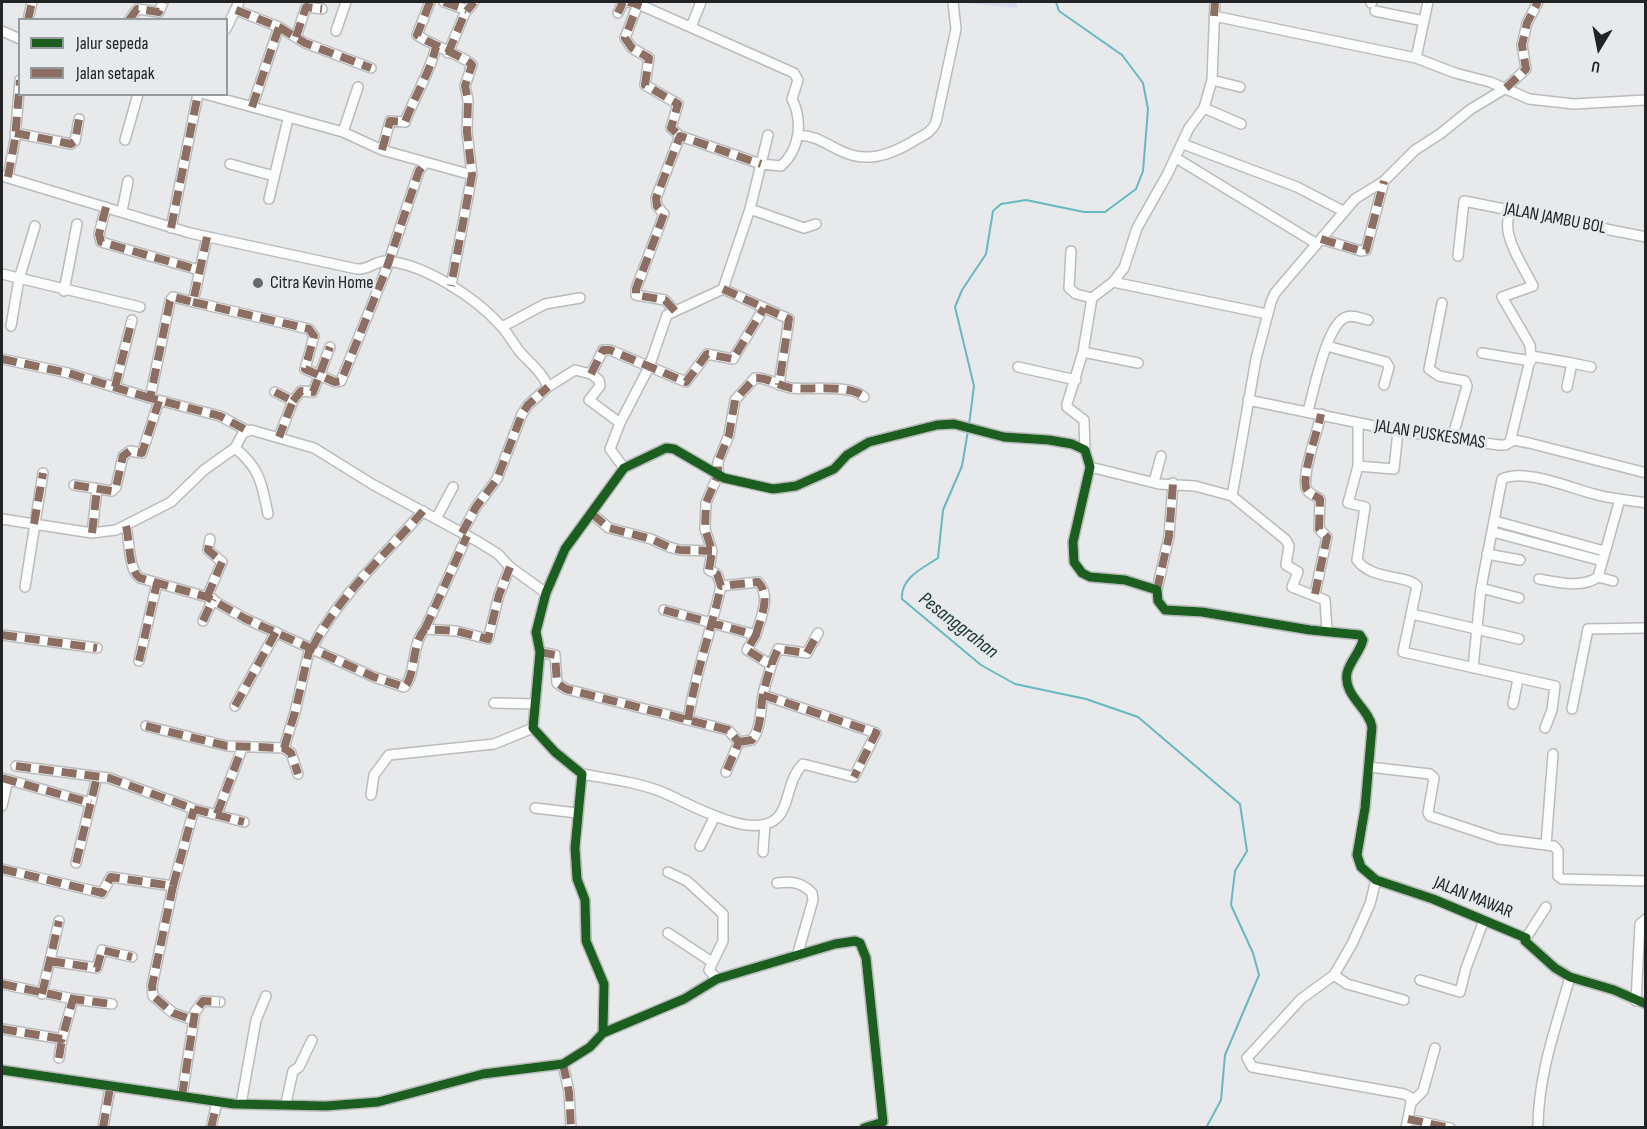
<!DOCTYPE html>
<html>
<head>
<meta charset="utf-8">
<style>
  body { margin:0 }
  #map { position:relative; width:1647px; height:1129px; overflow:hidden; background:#e7e9eb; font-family:"Sofia Sans Condensed",sans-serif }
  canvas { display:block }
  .frame { position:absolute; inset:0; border:3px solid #212324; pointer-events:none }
  .legend { position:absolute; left:18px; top:18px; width:210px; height:78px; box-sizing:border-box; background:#e6eaec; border:2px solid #979a9c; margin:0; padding:8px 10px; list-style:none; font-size:18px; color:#212324 }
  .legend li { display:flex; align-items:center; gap:12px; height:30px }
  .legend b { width:30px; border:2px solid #979a9c }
  .north { position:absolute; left:1569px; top:18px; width:60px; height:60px; -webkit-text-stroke:4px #e6eaec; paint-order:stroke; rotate:190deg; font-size:16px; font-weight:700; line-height:24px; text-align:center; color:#212324 }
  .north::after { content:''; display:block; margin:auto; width:21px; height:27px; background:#212324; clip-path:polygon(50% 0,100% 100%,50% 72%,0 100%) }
</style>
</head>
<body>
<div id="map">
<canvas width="1647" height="1129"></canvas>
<div class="frame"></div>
<ul class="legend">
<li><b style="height:8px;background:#1b5e20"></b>Jalur sepeda</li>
<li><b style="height:8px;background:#8d6e63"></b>Jalan setapak</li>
</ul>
<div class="north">U</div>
</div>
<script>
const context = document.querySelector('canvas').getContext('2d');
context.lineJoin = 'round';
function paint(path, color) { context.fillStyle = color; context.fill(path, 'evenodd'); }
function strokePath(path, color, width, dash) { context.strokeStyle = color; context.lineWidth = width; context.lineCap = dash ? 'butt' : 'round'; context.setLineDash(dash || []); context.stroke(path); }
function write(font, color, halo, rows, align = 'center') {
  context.font = font + ' "Sofia Sans Condensed",sans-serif'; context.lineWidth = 6; context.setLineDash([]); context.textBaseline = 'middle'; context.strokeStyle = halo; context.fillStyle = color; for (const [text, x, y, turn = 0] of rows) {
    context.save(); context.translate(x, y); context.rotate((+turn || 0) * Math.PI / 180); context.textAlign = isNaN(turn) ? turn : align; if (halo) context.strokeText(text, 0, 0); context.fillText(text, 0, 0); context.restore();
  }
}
paint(new Path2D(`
  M960,2H1017V8Z`), '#d5d9ed');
strokePath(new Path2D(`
  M969,425L974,386L955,307L962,290L986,254L993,211L1001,204L1026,200L1084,212H1105L1136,189L1143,171L1148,109L1143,83L1122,55L1059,11L1056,2
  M968,431L962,466L943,510L938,558C923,568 900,578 902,599L981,665L1015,684L1086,699L1138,717L1240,804L1247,851L1235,871L1231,905L1253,953L1259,975L1225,1055L1221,1100L1206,1128`), '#66b9bf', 2);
const street = new Path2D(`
  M430,2L417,35C426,42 469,59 472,65L465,86L468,100L467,132L472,175L451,286
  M444,2L467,10
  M628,2L638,4L625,38L632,48L649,58L645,85L678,104L671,128L680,136
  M1371,3L1372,2
  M236,10L279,27L305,43L371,68
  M1375,11L1424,21
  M618,13L623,2
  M1214,16L1416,58L1455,73L1490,82L1529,99L1574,104L1646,100
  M28,20L32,2
  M129,20L137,9L159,12L163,2
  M691,27L701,2
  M226,29L239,2
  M2,31L20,39
  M336,31L346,2
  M296,37L306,7L322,9
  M448,53L465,13L474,2
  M1416,58L1428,2
  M1212,80L1240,87
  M205,94L343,132L382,150L472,175
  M252,107L279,27
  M1204,108L1241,124
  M343,132L358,87
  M15,133L71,144L75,141L79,119
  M798,135C817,136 824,143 841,151C866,163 888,156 912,142C922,135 931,134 936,122L956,29L953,2
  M125,140L138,94
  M1183,144L1297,187L1343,211
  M382,150L390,121L405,122C415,96 430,72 436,47
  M1176,158L1317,244
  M230,164L274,176
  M2,176L190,233L357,269C369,270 375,261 386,261C425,264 476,298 501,326C508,333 513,343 520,352C530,363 543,373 548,387L575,370L591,374L599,380L600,386L589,400L620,423L610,449L624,468
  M8,177L15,139L20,80
  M269,199L288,119
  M106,207L99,234L101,242L199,270
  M750,209L804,228L816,224
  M122,211L128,181
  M171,228L198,94
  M207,237L193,302L173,297L170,301L150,398L220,416L246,430
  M1321,239L1361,251L1366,250L1384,181
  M1071,251L1069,288L1076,294L1092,298
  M1458,256L1464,201L1646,237
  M2,274L140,307
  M1113,282L1267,314
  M723,289L789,319L779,385
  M64,291L77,224
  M193,302L309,329L314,336L305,369L335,382L341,381L386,270L419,171L425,163
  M1442,303L1429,369L1439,376L1465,381L1467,386L1452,439
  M675,311L665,300L636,295V289L664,214L657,206L656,198L680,136L761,164L768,135
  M11,326L19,279L35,226
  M502,327L545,304L580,298
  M1327,346L1386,362L1389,367L1384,385
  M1083,352L1138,363
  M1482,353L1531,361
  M1531,356L1572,363
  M2,359L68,373L150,398
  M1018,367L1076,380
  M591,374L603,350H610L686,382L707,354L733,359L764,308
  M115,387L132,320
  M1567,387L1572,363L1591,367
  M275,392L293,401L279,437
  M1248,400L1398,431L1499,445H1505L1514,440L1529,443L1646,473
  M293,401L301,391L313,392L330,347
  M1308,411C1314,390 1326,328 1344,318C1352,314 1360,318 1368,320
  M620,423L649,367L667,315L723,289L750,209L761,164L781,166C800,149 803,121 792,99L798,80L794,73L638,4L640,2
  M1358,428V466L1348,503L1365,507L1357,560C1372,581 1407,574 1417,586L1403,652L1555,686L1552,710L1545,728
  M1510,442L1531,356L1530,345L1502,297L1533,286C1524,267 1497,230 1512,211
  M235,448C260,468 262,484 268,514
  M1085,450L1084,420L1067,407V404L1083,352L1092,298L1113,282L1124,268L1137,228L1167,175L1189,128L1204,108L1212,80L1215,2
  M1358,466L1394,469L1398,431
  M1090,467L1159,484L1195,486L1232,496
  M1154,482L1161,456
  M74,485L112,491L116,487L123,456L130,451L142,453L159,401
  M592,514L609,528L651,539L669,547L680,550L712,551
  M2,519L92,533L116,530L171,502L204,470L235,448L243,433L251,430L314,448L372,484L477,541L498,554L510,567L546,593
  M436,519L453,487
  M1495,521L1604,551
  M126,526C130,541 128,570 140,578L207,597L246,619L374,677L404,687C416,677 411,644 425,629L456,631L488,639L499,595L510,567
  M1493,532L1602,561
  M92,533L97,489
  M462,533L476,507L497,479L522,414L528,405L548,387
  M1487,554L1520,560
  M1539,579C1558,582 1581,589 1598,577
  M1613,581L1598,577L1620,499
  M25,587L43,473
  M1481,588L1519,598
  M1157,590L1169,536L1173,483
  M1315,594L1327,537L1319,529L1320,499C1316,496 1308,494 1306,488C1302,472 1318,431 1321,414
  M207,597L222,562L208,550L210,539
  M664,610L756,635L747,650L771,665
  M1412,614L1519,639
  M203,621L213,599
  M425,629L467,536
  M1327,631L1325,600L1292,587L1298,572L1286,565L1289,546L1286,540L1232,496L1256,359L1271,302L1275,293L1355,199L1384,181L1415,150L1440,134L1471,109L1506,88L1526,69L1522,45L1527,23L1538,2
  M2,635L97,648
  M756,635C760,619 772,596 758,582L721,586L717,574L709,570L712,551L705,529L706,503L718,475V462L729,435L735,400L755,378C768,377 778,386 791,388C810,390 851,384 864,397
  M313,647C336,599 388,552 423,511
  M540,652L555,655L557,683L566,689L728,730L739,742L726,772
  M139,661L157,583
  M1473,668L1481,588L1502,479C1525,468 1570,488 1594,494C1611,499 1628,500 1646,503
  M494,703L535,704
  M1513,704L1518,679
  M235,706L276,632
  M1572,709L1588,629L1646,628
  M688,720C695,675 711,631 721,586
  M146,726L227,746L284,748L291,753L298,774
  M739,742L752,740C762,727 760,710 763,694C767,678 771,663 778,649L807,653L818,633
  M284,748L295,712L310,647
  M16,766L109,778L194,809L244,822
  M1369,767L1430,774L1434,778L1428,813L1430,816L1499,839L1554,846L1558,851V876L1562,879L1646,881
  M582,774C609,779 637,782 662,792C687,802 754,843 778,817C790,804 787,780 803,764L854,777L876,733L763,695
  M2,778L91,803
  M371,795L374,775L389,755L494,744L533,728
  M2,806L8,780
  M535,808L577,813
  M217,814L243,746
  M1546,845L1553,754
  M700,846L715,816
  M763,852L765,824
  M76,863L97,777
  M2,869L102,893L111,877L173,886L194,809
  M668,872L687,881L723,914V941L709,970L717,979
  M1376,880L1370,904L1352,944L1334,975L1301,999L1247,1058L1252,1067L1404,1094L1410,1097L1411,1103
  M777,883C792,881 801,882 812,893L813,900L797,956
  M173,886L152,986L153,996L173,1013L193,1020
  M668,933L712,962
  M1526,938L1546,907
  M50,961L97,968L102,950L132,957
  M1334,975L1347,984L1404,1000
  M1420,980L1460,992L1466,968L1484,920
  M2,984L73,999L112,1004
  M42,994L59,921
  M1636,1001L1640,924L1646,919
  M2,1029L62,1039L73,999
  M603,1033L604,984L586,941L585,900L577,879L575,848L582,774L555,752L533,728L540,652L536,632L546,593L565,549L624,468L666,448L674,449L724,478L773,489L796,486L834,469L847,455L869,442L937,425L954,424L1004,437L1049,440L1072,444L1085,450L1090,467L1073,542L1074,562L1082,573L1090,577L1125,580L1157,590L1158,601L1165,610L1202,612L1310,630L1360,635L1363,640C1360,652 1350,661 1347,673C1343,696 1369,708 1372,727L1365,808L1357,855L1361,867L1376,880L1433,899L1526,938L1525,941L1555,968L1570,977L1614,990L1646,1004
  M59,1058L62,1039
  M563,1064L569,1092L571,1128
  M2,1070L234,1104L326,1106L378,1102L483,1074L563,1064L590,1047L603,1033L684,999L717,979L835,944L855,941L860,943L866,958L883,1122L864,1128
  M182,1096L195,1012L203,1001L220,1002
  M286,1103L293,1071L299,1067L312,1040
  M241,1104L256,1020L266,996
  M1408,1119L1450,1128
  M103,1128L110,1088
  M211,1128L217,1102
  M1406,1128L1411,1103L1423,1091L1435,1048
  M1538,1128C1538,1075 1556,1027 1570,977`);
strokePath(street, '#babbbd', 12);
strokePath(street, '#fbfcfc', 9);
strokePath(new Path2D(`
  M430,2L417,35C426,42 469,59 472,65L465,86L468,100L467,132L472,175L451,286
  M444,2L467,10
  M628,2L638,4L625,38L632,48L649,58L645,85L678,104L671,128L680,136
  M236,10L279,27L305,43L371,68
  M618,13L623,2
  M1214,16L1215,2
  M28,20L32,2
  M129,20L137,9L159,12L163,2
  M296,37L306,7L322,9
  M448,53L465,13L474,2
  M1506,88L1526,69L1522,45L1527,23L1538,2
  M252,107L279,27
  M15,133L71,144L75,141L79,119
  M382,150L390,121L405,122C415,96 430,72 436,47
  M8,177L15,139L20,80
  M106,207L99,234L101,242L199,270
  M171,228L198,94
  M207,237L193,302L173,297L170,301L150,398L220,416L246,430
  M1321,239L1361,251L1366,250L1384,181
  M723,289L789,319L779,385
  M193,302L309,329L314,336L305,369L335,382L341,381L386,270L419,171L425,163
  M675,311L665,300L636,295V289L664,214L657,206L656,198L680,136L761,164
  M2,359L68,373L150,398
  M591,374L603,350H610L686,382L707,354L733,359L764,308
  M115,387L132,320
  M275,392L293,401L279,437
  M293,401L301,391L313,392L330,347
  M74,485L112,491L116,487L123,456L130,451L142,453L159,401
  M592,514L609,528L651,539L669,547L680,550L712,551
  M34,524L43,473
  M126,526C130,541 128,570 140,578L207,597L246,619L374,677L404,687C416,677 411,644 425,629L456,631L488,639L499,595L510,567
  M92,533L97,489
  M462,533L476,507L497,479L522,414L528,405L548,387
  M1157,590L1169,536L1173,483
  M1315,594L1327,537L1319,529L1320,499C1316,496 1308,494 1306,488C1302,472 1318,431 1321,414
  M207,597L222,562L208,550L210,539
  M664,610L756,635L747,650L771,665
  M203,621L213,599
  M425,629L467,536
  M2,635L97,648
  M756,635C760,619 772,596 758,582L721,586L717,574L709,570L712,551L705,529L706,503L718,475V462L729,435L735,400L755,378C768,377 778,386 791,388C810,390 851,384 864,397
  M313,647C336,599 388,552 423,511
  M540,652L555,655L557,683L566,689L728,730L739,742L726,772
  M139,661L157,583
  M763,695L876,733L854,777
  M235,706L276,632
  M688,720C695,675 711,631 721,586
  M146,726L227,746L284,748L291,753L298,774
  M739,742L752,740C762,727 760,710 763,694C767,678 771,663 778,649L807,653L818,633
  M284,748L295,712L310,647
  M16,766L109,778L194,809L244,822
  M2,778L91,803
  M217,814L243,746
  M76,863L97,777
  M2,869L102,893L111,877L173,886L194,809
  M173,886L152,986L153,996L173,1013L193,1020
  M50,961L97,968L102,950L132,957
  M2,984L73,999L112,1004
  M42,994L59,921
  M2,1029L62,1039L73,999
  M59,1058L62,1039
  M563,1064L569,1092L571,1128
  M182,1096L195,1012L203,1001L220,1002
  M1408,1119L1450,1128
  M103,1128L110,1088
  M211,1128L217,1102`), '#8d6e63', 8, [15, 8]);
strokePath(new Path2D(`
  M603,1033L604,984L586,941L585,900L577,879L575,848L582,774L555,752L533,728L540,652L536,632L546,593L565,549L624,468L666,448L674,449L724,478L773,489L796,486L834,469L847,455L869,442L937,425L954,424L1004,437L1049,440L1072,444L1085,450L1090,467L1073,542L1074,562L1082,573L1090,577L1125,580L1157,590L1158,601L1165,610L1202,612L1310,630L1360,635L1363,640C1360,652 1350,661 1347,673C1343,696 1369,708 1372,727L1365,808L1357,855L1361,867L1376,880L1433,899L1526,938L1525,941L1555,968L1570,977L1614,990L1646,1004
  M2,1070L234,1104L326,1106L378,1102L483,1074L563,1064L590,1047L603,1033L684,999L717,979L835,944L855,941L860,943L866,958L883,1122L864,1128`), '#1b5e20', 9);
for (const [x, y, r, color] of [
  [258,283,6,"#66686a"]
]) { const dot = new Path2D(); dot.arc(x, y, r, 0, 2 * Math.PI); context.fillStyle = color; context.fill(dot); strokePath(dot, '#e6eaec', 2); }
write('18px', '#212324', '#e6eaec', [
  ["JALAN JAMBU BOL",1555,219,11],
  ["JALAN PUSKESMAS",1430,435,9],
  ["JALAN MAWAR",1473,898,22]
]);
write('18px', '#212324', '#e6eaec', [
  ["Citra Kevin Home",270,283]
], 'left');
write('italic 20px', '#193234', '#e6eaec', [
  ["Pesanggrahan",958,626,38]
]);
</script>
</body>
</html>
